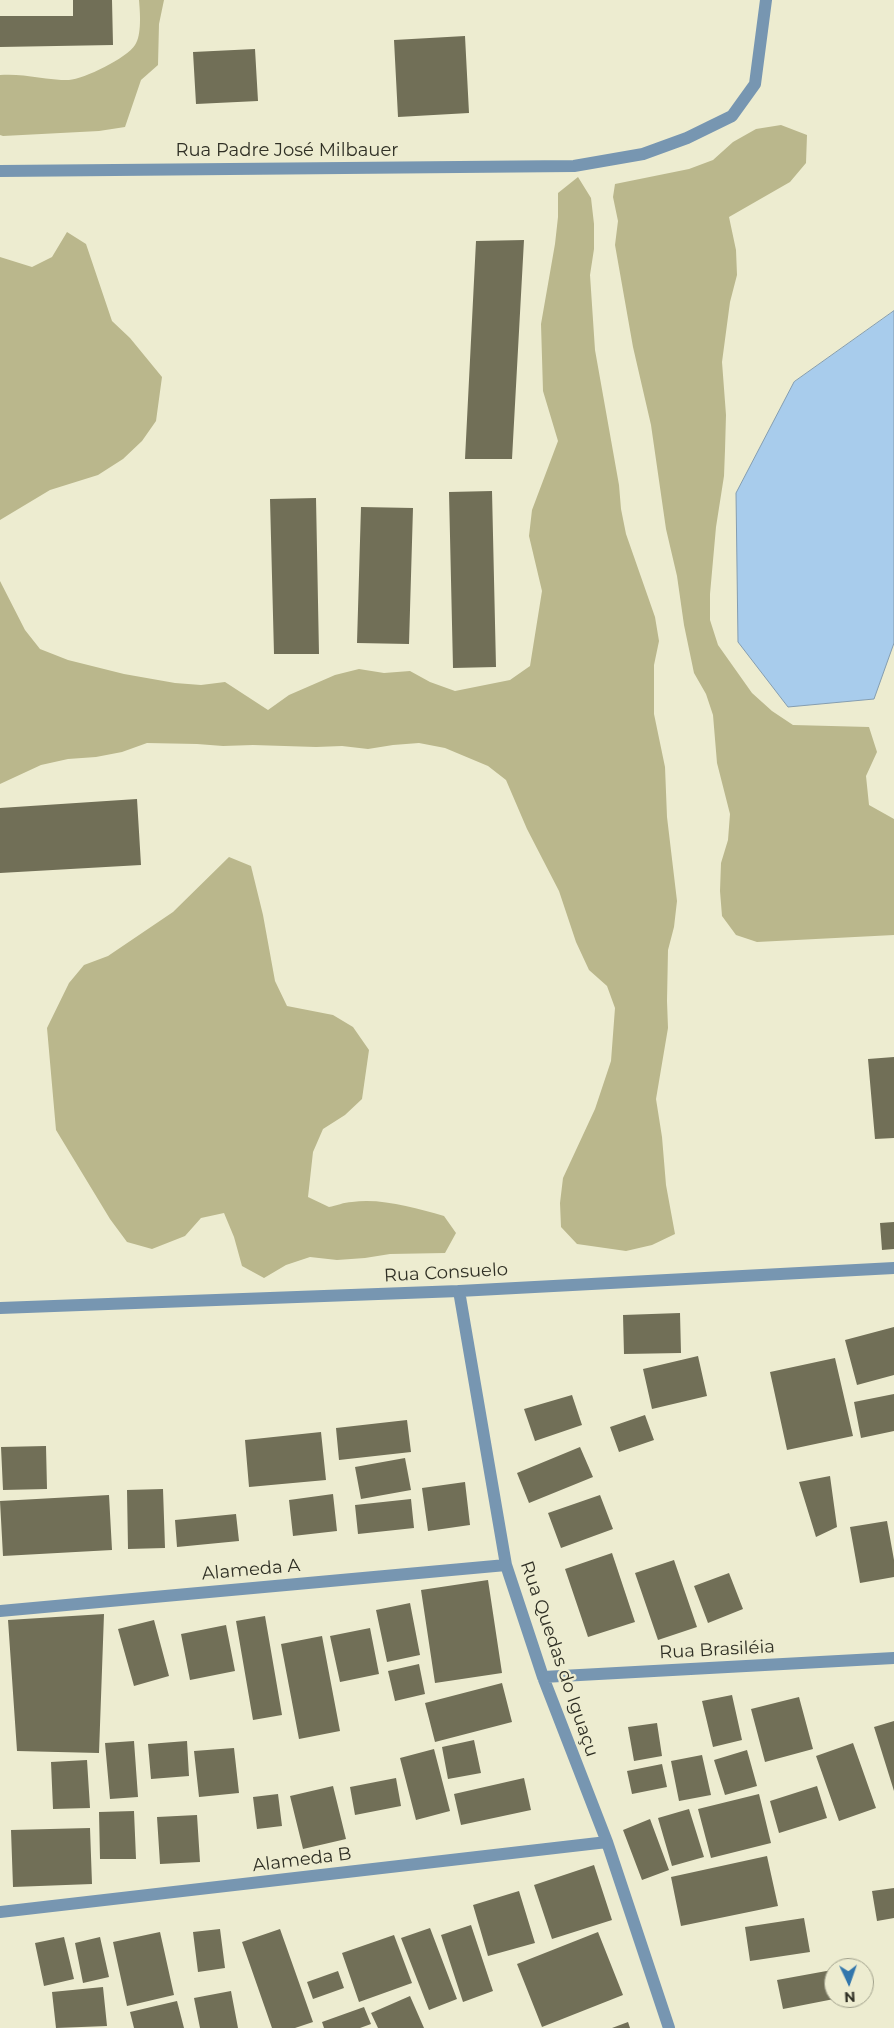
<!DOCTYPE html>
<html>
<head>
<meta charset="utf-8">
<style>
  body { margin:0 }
  #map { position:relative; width:894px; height:2028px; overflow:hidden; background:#edecd0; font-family:Montserrat,sans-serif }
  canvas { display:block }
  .north { position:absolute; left:824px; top:1958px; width:50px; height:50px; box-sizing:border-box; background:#edecd0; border:1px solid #a1a18c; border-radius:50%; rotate:177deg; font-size:14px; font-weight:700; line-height:20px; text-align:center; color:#303025 }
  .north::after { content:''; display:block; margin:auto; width:18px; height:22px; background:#3276ac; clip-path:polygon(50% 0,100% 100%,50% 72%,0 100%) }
</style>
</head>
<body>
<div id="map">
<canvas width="894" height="2028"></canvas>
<div class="north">N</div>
</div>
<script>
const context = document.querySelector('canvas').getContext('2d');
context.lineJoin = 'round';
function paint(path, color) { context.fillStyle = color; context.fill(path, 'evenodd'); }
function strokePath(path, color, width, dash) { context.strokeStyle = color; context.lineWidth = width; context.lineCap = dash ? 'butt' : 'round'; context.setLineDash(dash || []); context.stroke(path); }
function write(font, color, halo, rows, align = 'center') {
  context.font = font + ' Montserrat,sans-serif'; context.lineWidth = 5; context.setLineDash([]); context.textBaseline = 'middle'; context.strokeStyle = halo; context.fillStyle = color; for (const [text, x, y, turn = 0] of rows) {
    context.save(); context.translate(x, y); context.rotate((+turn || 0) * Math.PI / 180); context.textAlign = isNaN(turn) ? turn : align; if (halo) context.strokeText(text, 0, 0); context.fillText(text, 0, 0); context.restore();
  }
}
paint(new Path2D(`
  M139,0H164L159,24L158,65L141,80L125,127L99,131L3,136L0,135V75C23,73 45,80 69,80C84,79 127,58 135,45C142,35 140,12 139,0Z
  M781,125L807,135L806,163L790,182L729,217L736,250L737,275L730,302L722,362L726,415L725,450L724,476L716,527L710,594V620L718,645L752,693L772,711L793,725L869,727L877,752L866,776L869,805L894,819V935L757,942L736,935L722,916L720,891L721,863L728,840L730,814L717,763L713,715L706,694L694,673L684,625L677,576L666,529L651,425L633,347L615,245L618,221L613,197L615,184L689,169L713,160L733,142L756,129Z
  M578,177L591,198L594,224V249L590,275L595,350L619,485L621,509L626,534L655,617L659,641L654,665V714L665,767L667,817L677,901L674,927L668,950L667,1001L668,1028L656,1099L662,1137L666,1185L675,1234L652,1245L626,1251L577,1244L561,1227L560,1203L563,1178L595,1109L611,1061L615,1008L607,986L589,970L576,942L559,891L527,829L506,780L488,766L445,748L419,743L393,745L368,749L342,746L316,747L253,745L223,746L197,744L147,743L122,752L96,757L68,759L41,765L0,784V581L25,630L40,649L68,660L124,674L175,683L201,685L225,682L268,710L289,695L335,675L359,669L384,673L410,671L430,682L455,691L510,680L530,666L542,591L529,536L532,510L558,441L543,391L541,324L555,244L558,217V193Z
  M67,232L86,244L112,321L130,338L162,377L156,421L142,441L123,459L98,475L50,490L0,520V257L32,267L52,257Z
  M229,857L251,866L263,915L275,981L287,1006L333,1015L353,1027L369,1050L362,1099L345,1115L323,1129L313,1152L308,1197L329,1207C336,1206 344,1202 352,1202C382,1198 415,1208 444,1216L456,1233L445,1253L390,1254L365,1258L337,1260L310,1257L286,1265L264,1278L242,1266L234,1237L224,1213L201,1218L185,1236L152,1249L127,1242L110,1219L56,1130L47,1028L69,983L84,965L108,956L173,912Z`), '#bab78c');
const water = new Path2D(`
  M894,311V643L874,699L788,707L738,642L736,493L794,382Z`);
paint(water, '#a8ccec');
strokePath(water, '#849db0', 1);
paint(new Path2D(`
  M73,0H112L113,45L0,47V16H73Z
  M465,36L469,113L398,117L394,40Z
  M255,49L258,101L196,104L193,52Z
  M524,240L512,459H465L476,241Z
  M492,491L496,667L453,668L449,492Z
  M316,498L319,654H274L270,499Z
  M361,507L413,508L409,644L357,643Z
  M137,799L141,865L0,873V808Z
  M894,1057V1138L875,1139L868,1059Z
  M894,1222V1249L882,1250L880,1223Z
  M680,1313L681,1353L624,1354L623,1315Z
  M894,1327V1375L857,1385L845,1340Z
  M698,1356L707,1396L652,1409L643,1369Z
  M835,1358L853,1436L787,1450L770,1372Z
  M894,1394V1431L861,1438L854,1402Z
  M572,1395L582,1425L535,1441L524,1409Z
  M645,1415L654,1440L619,1452L610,1427Z
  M407,1420L411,1452L339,1460L336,1428Z
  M321,1432L326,1480L249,1487L245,1440Z
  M46,1446L47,1489L3,1490L1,1447Z
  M580,1447L593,1477L529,1503L517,1473Z
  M405,1458L411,1490L361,1499L355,1467Z
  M830,1476L837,1527L816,1537L799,1482Z
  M465,1482L470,1525L428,1531L422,1488Z
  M163,1489L165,1548L128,1549L127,1490Z
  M333,1494L337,1531L293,1536L289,1500Z
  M109,1495L112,1550L3,1556L0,1501Z
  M600,1495L613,1529L561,1548L548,1513Z
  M411,1499L414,1528L358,1534L355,1505Z
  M236,1514L239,1541L177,1547L175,1520Z
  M887,1521L894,1560V1577L860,1583L850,1527Z
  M612,1553L635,1622L588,1637L565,1569Z
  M674,1560L697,1627L658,1640L635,1573Z
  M729,1573L743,1609L708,1623L694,1586Z
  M488,1580L502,1673L435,1683L421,1590Z
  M410,1603L420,1655L387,1662L376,1610Z
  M104,1614L99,1753L17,1751L8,1620Z
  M265,1616L282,1715L253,1720L236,1621Z
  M154,1620L169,1676L134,1686L118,1629Z
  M226,1625L235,1671L190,1680L181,1634Z
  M370,1628L379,1674L340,1682L330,1636Z
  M322,1636L340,1731L299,1739L281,1644Z
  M419,1664L425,1694L395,1701L388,1671Z
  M502,1683L512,1722L435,1742L425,1703Z
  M732,1695L742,1740L713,1747L702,1701Z
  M799,1697L813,1749L765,1762L751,1709Z
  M894,1721V1791L874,1727Z
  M657,1723L662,1756L634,1761L628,1727Z
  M474,1740L481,1773L448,1779L442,1747Z
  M134,1741L138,1797L110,1799L105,1743Z
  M187,1741L189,1776L151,1779L148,1744Z
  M853,1743L876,1808L839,1821L816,1756Z
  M234,1748L239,1793L199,1797L194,1751Z
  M434,1749L450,1811L416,1820L400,1758Z
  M747,1750L757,1786L725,1795L714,1760Z
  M702,1755L711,1795L679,1801L671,1761Z
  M87,1760L90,1808L53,1809L51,1762Z
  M662,1764L667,1787L632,1794L627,1771Z
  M396,1778L401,1806L355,1815L350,1787Z
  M524,1778L531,1810L461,1825L454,1794Z
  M333,1786L346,1839L303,1849L290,1796Z
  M817,1786L827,1818L779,1833L770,1801Z
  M278,1794L282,1826L257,1829L253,1797Z
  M759,1794L771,1843L711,1858L698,1809Z
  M689,1809L704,1857L672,1866L658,1818Z
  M134,1811L136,1859H100L99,1812Z
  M197,1815L200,1862L160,1864L157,1817Z
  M650,1819L669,1870L642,1880L623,1830Z
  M90,1828L92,1884L13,1887L11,1830Z
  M767,1856L778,1906L681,1926L671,1877Z
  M594,1865L612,1920L552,1939L534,1885Z
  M894,1888V1918L877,1921L872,1891Z
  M519,1891L535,1943L488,1956L473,1905Z
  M804,1918L810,1952L750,1961L745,1927Z
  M471,1925L493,1991L463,2002L441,1935Z
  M430,1928L457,1999L429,2010L401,1938Z
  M220,1929L225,1968L198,1972L193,1932Z
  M280,1929L313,2022L295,2028H272L242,1942Z
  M160,1932L174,1995L127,2006L113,1942Z
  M598,1932L623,1995L542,2027L517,1964Z
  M394,1935L412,1983L359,2002L342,1953Z
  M64,1937L74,1979L44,1986L35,1943Z
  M100,1937L109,1977L83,1983L75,1943Z
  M832,1970L834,1999L783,2009L777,1980Z
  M338,1971L344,1988L313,1999L307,1982Z
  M103,1987L107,2026L56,2028L52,1992Z
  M231,1991L238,2028H200L194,1998Z
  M410,1996L424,2028H378L371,2013Z
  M177,2001L184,2028H134L130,2012Z
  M364,2007L371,2024L360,2028H324L322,2022Z
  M628,2022L630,2028H612Z`), '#716f57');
strokePath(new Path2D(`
  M0,171L574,166L643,154L687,138L732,116L755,84L766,0
  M459,1291L506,1565L543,1677L607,1842L669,2028
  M0,1308L459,1291L894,1268
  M0,1611L506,1565
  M543,1677L894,1658
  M0,1912L607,1842`), '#7796b1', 12);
write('18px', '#303025', '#edecd0', [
  ["Rua Padre José Milbauer",287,151],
  ["Rua Consuelo",446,1273,-3],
  ["Alameda A",251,1570,-5],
  ["Rua Brasiléia",717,1650,-3],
  ["Rua Quedas do Iguaçu",559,1659,71],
  ["Alameda B",302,1860,-7]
]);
</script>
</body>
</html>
